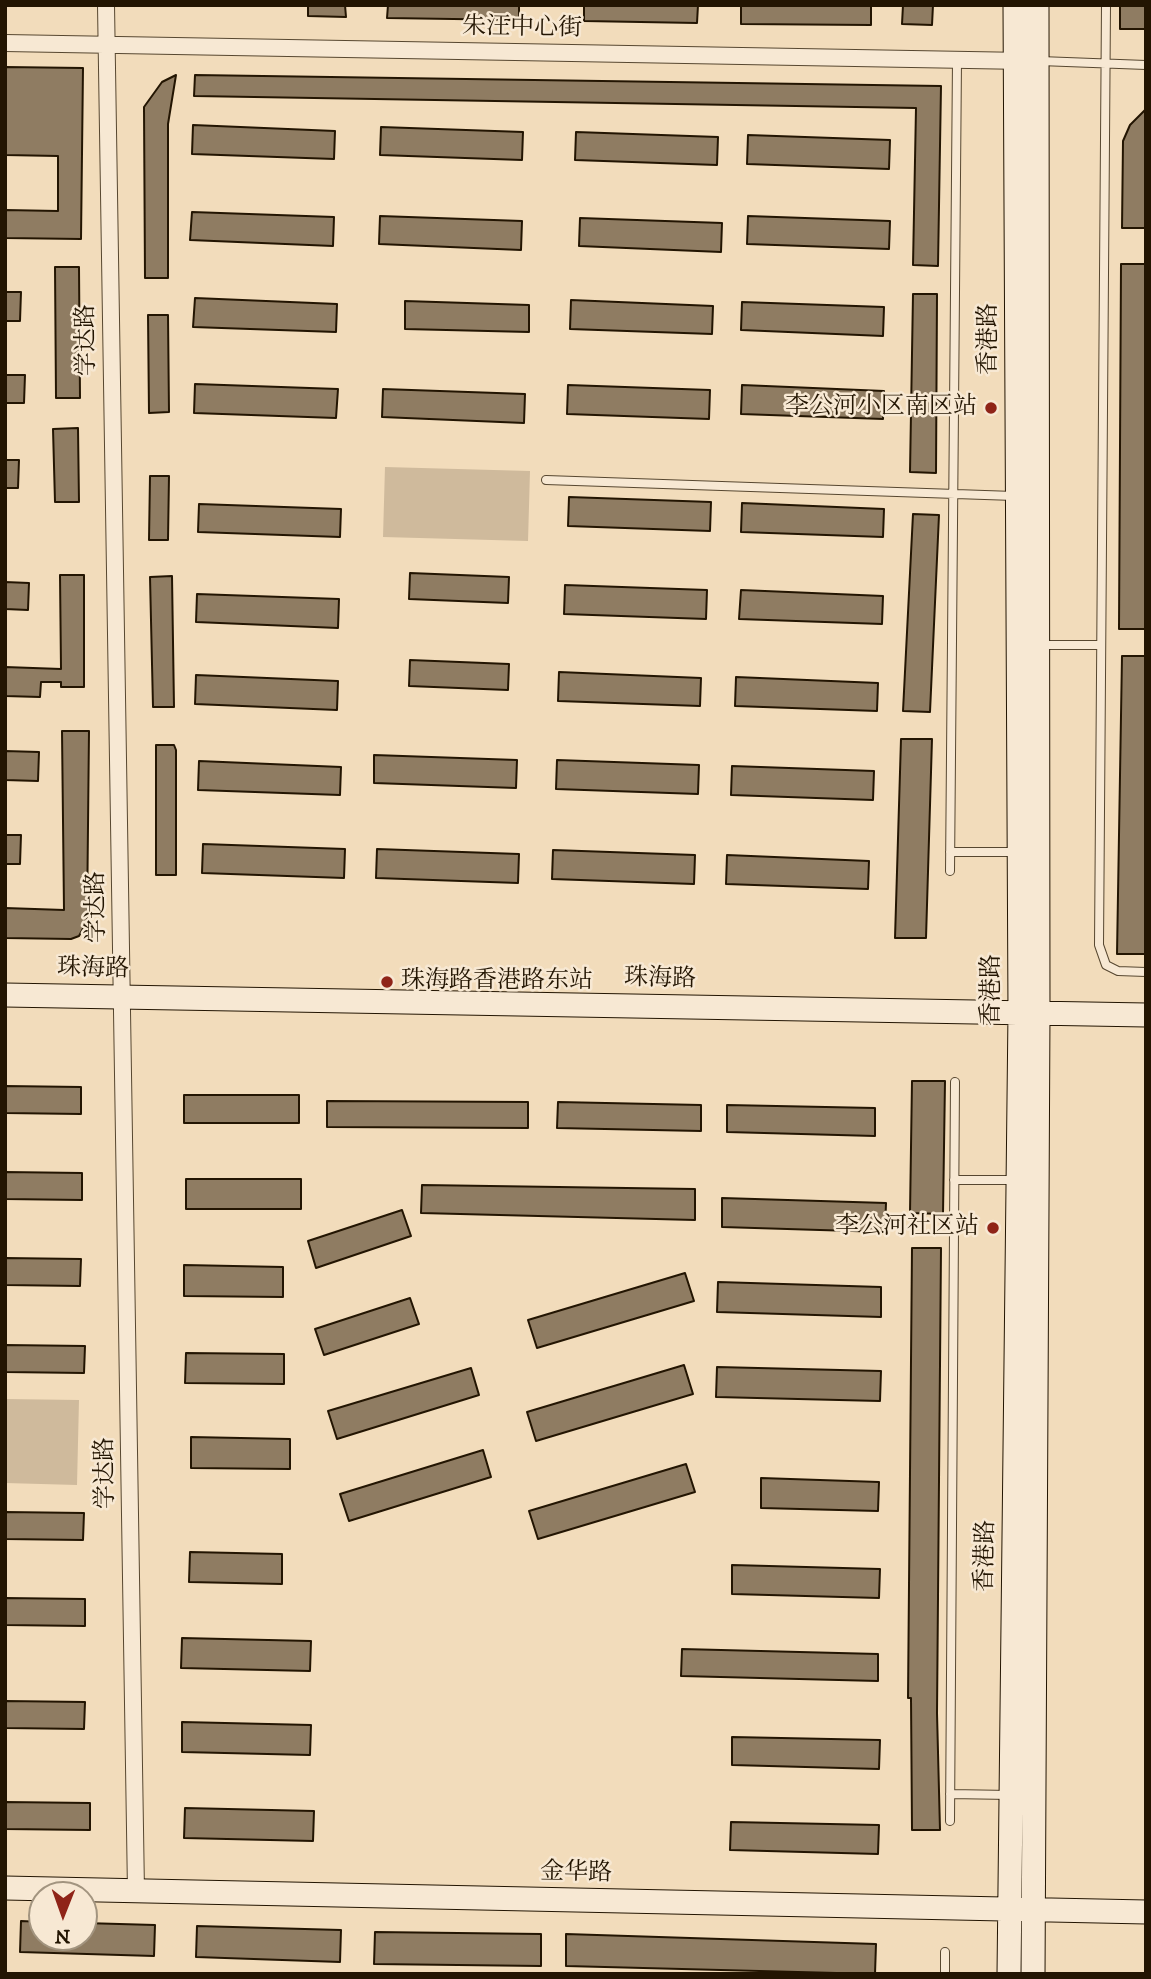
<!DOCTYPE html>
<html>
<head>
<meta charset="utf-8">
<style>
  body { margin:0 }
  #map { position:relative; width:1151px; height:1979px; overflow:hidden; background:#f2dcbb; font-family:"IM FELL DW Pica",serif }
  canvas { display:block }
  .frame { position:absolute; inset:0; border:7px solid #231502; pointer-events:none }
  .north { position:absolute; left:28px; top:1881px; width:70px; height:70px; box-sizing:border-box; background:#f7e8d3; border:2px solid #a2947f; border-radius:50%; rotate:181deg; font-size:19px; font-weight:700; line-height:28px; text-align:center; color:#231502 }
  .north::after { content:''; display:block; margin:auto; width:24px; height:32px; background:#8f2418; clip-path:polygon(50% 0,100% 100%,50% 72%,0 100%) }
</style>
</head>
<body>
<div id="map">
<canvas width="1151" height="1979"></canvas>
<div class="frame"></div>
<div class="north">N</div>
</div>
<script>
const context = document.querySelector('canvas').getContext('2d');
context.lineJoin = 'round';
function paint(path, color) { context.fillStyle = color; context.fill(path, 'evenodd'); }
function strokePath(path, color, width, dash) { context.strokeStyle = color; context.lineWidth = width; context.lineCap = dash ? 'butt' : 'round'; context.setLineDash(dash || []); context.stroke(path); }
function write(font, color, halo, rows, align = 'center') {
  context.font = font + ' "IM FELL DW Pica","Noto Serif SC",serif'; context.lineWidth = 5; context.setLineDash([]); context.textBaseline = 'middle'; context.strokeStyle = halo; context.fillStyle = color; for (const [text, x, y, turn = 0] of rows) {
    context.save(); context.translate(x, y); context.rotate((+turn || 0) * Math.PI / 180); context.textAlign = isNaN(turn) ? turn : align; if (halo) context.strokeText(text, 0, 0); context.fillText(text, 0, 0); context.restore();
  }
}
paint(new Path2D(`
  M385,467L530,471L528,541L383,537Z
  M5,1399L79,1400L77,1485L5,1483Z`), '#cfba9c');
const building = new Path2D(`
  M308,5H345L346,17L308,16Z
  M388,5H519V20L387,18Z
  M584,5H698L697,23L584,21Z
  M741,5H871V25L741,24Z
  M903,5H933L932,25L902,24Z
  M1120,5H1146V29H1120Z
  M5,67L83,68L81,239L5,238V210L58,211V156L5,155Z
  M176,75L168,124V278H145L144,107L162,82Z
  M195,75L941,86L938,266L913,265L916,108L194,96Z
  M1146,109V228H1122L1123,141L1130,125Z
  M193,125L335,131L334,159L192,154Z
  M381,127L523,132L522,160L380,155Z
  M576,132L718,137L717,165L575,160Z
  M748,135L890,140L889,169L747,164Z
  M192,212L334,217L333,246L190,240Z
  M380,216L522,221L521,250L379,244Z
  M748,216L890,221L889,249L747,244Z
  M580,218L722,223L721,252L579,246Z
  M1121,264H1146V629H1119Z
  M55,267H79L80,398H56Z
  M5,292H21L20,321H5Z
  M913,294H937L936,473L910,472Z
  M195,298L337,304L336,332L193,327Z
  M571,300L713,306L712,334L570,329Z
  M405,301L529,305V332L405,329Z
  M742,302L884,307L883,336L741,330Z
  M148,315H168L169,412L149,413Z
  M5,375H25L24,403H5Z
  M195,384L338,389L336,418L194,413Z
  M568,385L710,390L709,419L567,414Z
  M742,385L884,391L883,419L741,414Z
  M383,389L525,394L524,423L382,417Z
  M78,428L79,502H55L53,429Z
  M5,460H19L18,488H5Z
  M150,476H169L168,540H149Z
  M569,497L711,502L710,531L568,526Z
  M742,503L884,509L883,537L741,532Z
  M199,504L341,509L340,537L198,532Z
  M913,514L939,515L930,712L903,711Z
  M410,573L509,577L508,603L409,599Z
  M60,575H84V687H61V682H41L40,697L5,696V667L61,669Z
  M172,576L174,707H153L150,577Z
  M5,582L29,583L28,610L5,609Z
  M565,585L707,590L706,619L564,614Z
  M741,590L883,596L882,624L739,619Z
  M197,594L339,599L338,628L196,622Z
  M1122,656H1146V954H1117Z
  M410,660L509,664L508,690L409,686Z
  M559,672L701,678L700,706L558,701Z
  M196,675L338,681L337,710L195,704Z
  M736,677L878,683L877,711L735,706Z
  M62,731H89L87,921L79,936L71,939L5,938V908L64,910Z
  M901,739H932L926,938H895Z
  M156,745H174L176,750V875H156Z
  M5,751L39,752L38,781L5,780Z
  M374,755L517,760L516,788L374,783Z
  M557,760L699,765L698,794L556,789Z
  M199,761L341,767L340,795L198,790Z
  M732,766L874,771L873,800L731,795Z
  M5,835H21L20,864H5Z
  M203,844L345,849L344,878L202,873Z
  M377,849L519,854L518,883L376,878Z
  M553,850L695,855L694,884L552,879Z
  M727,855L869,861L868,889L726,884Z
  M912,1081H945L943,1214L910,1213Z
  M5,1086L81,1087V1114L5,1113Z
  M184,1095H299V1123H184Z
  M327,1101L528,1102V1128L327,1127Z
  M558,1102L701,1105V1131L557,1128Z
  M727,1105L875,1108V1136L727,1132Z
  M5,1172L82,1173V1200L5,1199Z
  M186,1179H301V1209H186Z
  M422,1185L695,1189V1220L421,1213Z
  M722,1198L886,1203L885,1232L722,1227Z
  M402,1210L411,1236L316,1268L308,1241Z
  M912,1248H941L937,1713L940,1830H912L911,1698H908Z
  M5,1258L81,1259L80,1286L5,1285Z
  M184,1265L283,1267V1297L184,1296Z
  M685,1273L694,1301L537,1348L528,1320Z
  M718,1282L881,1287V1317L717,1312Z
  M410,1298L419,1324L324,1355L315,1329Z
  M5,1345L85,1346L84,1373L5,1372Z
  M186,1353L284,1354V1384L185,1383Z
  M684,1365L693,1394L536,1441L527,1412Z
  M717,1367L881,1371L880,1401L716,1397Z
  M471,1368L479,1395L337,1439L328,1411Z
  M191,1437L290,1439V1469L191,1468Z
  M483,1450L491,1477L349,1521L340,1494Z
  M686,1464L695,1492L538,1539L529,1511Z
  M761,1478L879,1482L878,1511L761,1508Z
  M5,1512L84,1513L83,1540L5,1539Z
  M190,1552L282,1554V1584L189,1582Z
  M732,1565L880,1569L879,1598L732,1594Z
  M5,1598L85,1599V1626L5,1625Z
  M182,1638L311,1641L310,1671L181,1668Z
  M682,1649L878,1654V1681L681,1676Z
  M5,1701L85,1702L84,1729L5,1728Z
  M182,1722L311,1725L310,1755L182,1752Z
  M732,1737L880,1740L879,1769L732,1765Z
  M5,1802L90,1803V1830L5,1829Z
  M185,1808L314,1811L313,1841L184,1838Z
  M731,1822L879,1825L878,1854L730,1850Z
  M21,1921L42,1922V1937H84V1923L155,1925L154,1956L20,1952Z
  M197,1926L341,1930L340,1962L196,1957Z
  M375,1932L541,1934V1966L374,1964Z
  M566,1934L876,1944L875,1974L566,1966Z`);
paint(building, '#8f7c62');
strokePath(building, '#231502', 2);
const lane = new Path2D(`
  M1106,5L1099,945L1106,965L1118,971L1146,972
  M1040,61L1146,65
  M546,480L1014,496
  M1041,645H1101
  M950,852H1017
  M950,871L957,60
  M954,1180H1015
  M950,1794L1010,1795
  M950,1821L955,1082
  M945,1974V1952`);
const street = new Path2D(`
  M106,5L136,1891
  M5,43L1025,61`);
const secondary = new Path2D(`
  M5,995L1146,1015
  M5,1888L1146,1912
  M1009,1974L1020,1012L1015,5
  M1033,1974L1038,1013L1037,5`);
strokePath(lane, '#574730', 10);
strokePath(street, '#574730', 18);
strokePath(secondary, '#231502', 25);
strokePath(lane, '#f7e8d3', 8);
strokePath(street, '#f7e8d3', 16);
strokePath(secondary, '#f7e8d3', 23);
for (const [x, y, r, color] of [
  [991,408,7,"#8f2418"],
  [387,982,7,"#8f2418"],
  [993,1228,7,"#8f2418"]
]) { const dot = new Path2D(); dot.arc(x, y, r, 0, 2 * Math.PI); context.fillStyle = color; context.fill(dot); strokePath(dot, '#f7e8d3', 2.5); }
write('24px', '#231502', '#f7e8d3', [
  ["朱汪中心街",522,29,1],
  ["香港路",990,339,-90],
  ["学达路",88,340,-91],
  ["学达路",98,907,-91],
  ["珠海路",93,970,1],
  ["珠海路",660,980,1],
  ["香港路",993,990,-90],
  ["学达路",107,1473,-91],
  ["香港路",987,1556,-89],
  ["金华路",576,1874,1]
]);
write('24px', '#231502', '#f7e8d3', [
  ["李公河小区南区站",977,408],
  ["珠海路香港路东站",401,982,"left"],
  ["李公河社区站",979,1228]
], 'right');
</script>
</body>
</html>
